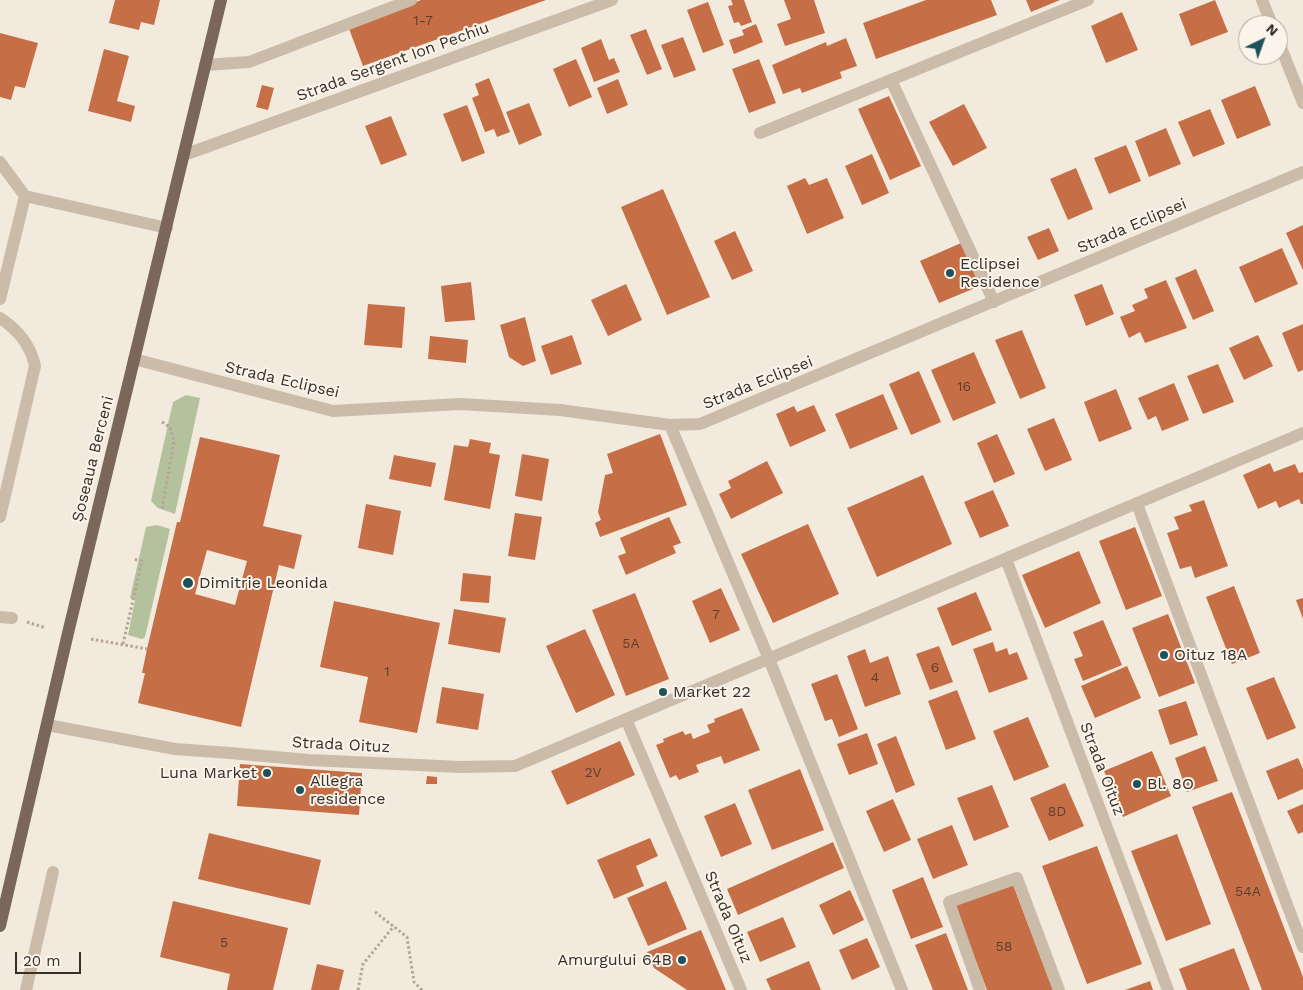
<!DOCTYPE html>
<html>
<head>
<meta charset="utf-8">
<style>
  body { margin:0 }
  #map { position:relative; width:1303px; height:990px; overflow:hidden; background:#f2eadd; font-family:"Work Sans",sans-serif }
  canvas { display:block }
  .north { position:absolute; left:1238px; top:15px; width:50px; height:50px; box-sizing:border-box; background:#faf4ea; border:1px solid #aca59d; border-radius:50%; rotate:42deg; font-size:14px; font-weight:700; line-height:20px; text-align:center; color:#382f29 }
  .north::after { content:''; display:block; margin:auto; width:18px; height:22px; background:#1e525a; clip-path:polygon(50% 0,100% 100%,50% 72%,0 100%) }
  .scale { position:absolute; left:15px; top:952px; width:66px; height:22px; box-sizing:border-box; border:2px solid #382f29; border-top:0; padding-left:6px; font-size:15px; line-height:18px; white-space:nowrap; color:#382f29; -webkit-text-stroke:4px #faf4ea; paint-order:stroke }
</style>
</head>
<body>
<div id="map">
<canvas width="1303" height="990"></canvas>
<div class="north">N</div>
<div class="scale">20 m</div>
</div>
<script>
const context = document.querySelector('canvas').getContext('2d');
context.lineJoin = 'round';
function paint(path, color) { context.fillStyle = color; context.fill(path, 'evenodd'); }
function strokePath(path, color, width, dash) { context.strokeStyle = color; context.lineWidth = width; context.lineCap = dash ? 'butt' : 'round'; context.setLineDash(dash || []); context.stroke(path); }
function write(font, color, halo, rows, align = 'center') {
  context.font = font + ' "Work Sans",sans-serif'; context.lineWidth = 4; context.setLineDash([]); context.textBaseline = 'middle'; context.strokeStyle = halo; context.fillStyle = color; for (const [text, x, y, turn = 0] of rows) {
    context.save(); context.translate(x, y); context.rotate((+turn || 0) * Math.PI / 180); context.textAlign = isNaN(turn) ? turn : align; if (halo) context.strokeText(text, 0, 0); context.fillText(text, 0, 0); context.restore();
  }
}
paint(new Path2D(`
  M186,395L200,398L175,514L158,508L151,501L173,402Z
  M157,525L170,529L145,637L142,639L128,635L135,600L130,598L146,527Z`), '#b3c29d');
paint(new Path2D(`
  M115,0H160L154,25L141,22L139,30L109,23Z
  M421,0H546L363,66L348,26Z
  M731,0H744L752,22L741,26L739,22L734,23L728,6L733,5Z
  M784,0H814L825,33L785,46L777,24L791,19Z
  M926,0H991L997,15L876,59L863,23Z
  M1026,0H1060L1031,12Z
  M1215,0L1228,32L1191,46L1179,14Z
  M708,2L724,45L703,53L687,10Z
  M1122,12L1138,50L1106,63L1091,26Z
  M756,24L763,42L734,54L729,40L744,35L742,30Z
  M646,29L662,69L647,75L630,35Z
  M0,33L38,43L25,88L15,86L11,100L0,97Z
  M683,37L696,70L674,78L661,45Z
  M846,38L857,66L840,72L842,78L802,93L800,88L783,94L772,65L826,42L827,46Z
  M601,39L609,60L614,58L620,72L594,82L581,48Z
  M104,49L129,56L117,101L135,106L131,122L88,111Z
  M576,59L592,97L569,107L553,69Z
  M759,59L776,103L749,113L732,69Z
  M489,78L510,132L497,137L494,129L485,132L472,98L479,95L475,84Z
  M618,79L628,105L607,114L597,88Z
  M262,85L274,88L268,110L256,107Z
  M1255,86L1271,125L1237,139L1221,100Z
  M889,96L921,166L890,180L858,109Z
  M529,103L542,135L519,145L506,112Z
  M964,104L987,148L953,166L929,122Z
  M467,105L485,153L462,162L443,114Z
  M1210,109L1225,144L1193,157L1178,122Z
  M391,116L407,155L381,165L365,126Z
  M1166,128L1181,164L1149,177L1135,141Z
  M1126,145L1141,181L1109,194L1094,158Z
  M872,154L889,193L862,205L845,166Z
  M1076,168L1093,209L1068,220L1050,179Z
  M805,178L809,185L827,178L844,218L807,234L787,186Z
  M663,189L710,297L667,315L621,207Z
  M1303,225V270L1286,233Z
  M1049,228L1059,251L1038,260L1027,237Z
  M735,231L753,271L732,280L714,241Z
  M961,243L980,286L939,303L920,261Z
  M1282,248L1298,284L1255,303L1239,267Z
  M1196,269L1214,311L1193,320L1175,278Z
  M1166,280L1187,328L1145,343L1140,332L1129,338L1120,317L1135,311L1132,305L1148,298L1144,289Z
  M471,282L475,320L445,322L441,286Z
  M626,284L642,320L608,336L591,300Z
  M1102,284L1114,314L1086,326L1074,295Z
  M368,304L405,307L402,348L364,345Z
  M525,317L536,361L523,366L509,357L500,325Z
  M1303,324V370L1298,372L1282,333Z
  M1022,330L1046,388L1020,399L995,340Z
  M572,335L582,364L551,375L541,346Z
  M1258,335L1273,366L1244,380L1229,348Z
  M430,336L468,340L466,363L428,359Z
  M974,352L996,403L953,421L931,370Z
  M1218,364L1234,402L1203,414L1187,376Z
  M919,371L941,422L911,435L889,384Z
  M1174,383L1189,420L1162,431L1156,416L1148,420L1138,398Z
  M1116,389L1132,429L1099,442L1084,402Z
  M883,394L898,429L850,449L835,414Z
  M814,405L826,431L790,447L776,414L794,406L797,412Z
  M1054,418L1072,460L1045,471L1027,429Z
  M660,434L687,505L600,537L595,523L601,520L598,512L605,475L613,473L607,454Z
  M997,434L1015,474L994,483L977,443Z
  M200,437L280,455L263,526L302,535L294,569L279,565L241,727L138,703L145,673H142L147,649L177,522H180ZM207,550L247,561L235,605L195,594Z
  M470,439L491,443L489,453L500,455L490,509L444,500L454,445L468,447Z
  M522,454L549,459L542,501L515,496Z
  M394,455L436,463L431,487L389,479Z
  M767,461L783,493L731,519L719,494L731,488L728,481Z
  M1270,463L1274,472L1295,464L1299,473L1303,472V504H1301L1299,499L1279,508L1276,501L1258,509L1243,475Z
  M923,475L952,544L877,577L847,508Z
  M993,490L1009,526L980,538L964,502Z
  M1204,500L1228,566L1195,578L1191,566L1180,569L1167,533L1179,529L1174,517L1192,511L1189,505Z
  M366,504L401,511L393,555L358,548Z
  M515,513L542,517L535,560L508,556Z
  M669,517L681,543L673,546L676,553L626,575L618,556L626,553L620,538Z
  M808,524L839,594L773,623L741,554Z
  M1135,527L1162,596L1126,610L1099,541Z
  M1079,551L1101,603L1045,628L1022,575Z
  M463,573L491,576L489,603L460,601Z
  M1234,586L1260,653L1232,664L1206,597Z
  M721,588L740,630L710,643L692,601Z
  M976,592L992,630L952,646L937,608Z
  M635,593L669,679L626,696L592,610Z
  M1303,598V619L1296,600Z
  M334,601L440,623L417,733L359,722L368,677L320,667Z
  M454,609L506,618L500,653L448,644Z
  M1168,614L1195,683L1159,697L1132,628Z
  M1103,620L1122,665L1083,681L1074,659L1083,656L1073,632Z
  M585,629L615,695L576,713L546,646Z
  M993,642L996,652L1007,648L1009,655L1017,652L1028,679L989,693L973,649Z
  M939,646L953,682L930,690L916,654Z
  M865,649L870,663L888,656L901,694L865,707L847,656Z
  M1127,666L1141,698L1095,718L1081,686Z
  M837,674L858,729L839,737L832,719L825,721L811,684Z
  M1274,677L1296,728L1267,740L1246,688Z
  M442,687L484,694L478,730L436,723Z
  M957,690L976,739L946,750L928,701Z
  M1186,701L1198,735L1170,745L1158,710Z
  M742,708L760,750L724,764L721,756L696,765L699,772L679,780L676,775L670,778L656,745L664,742L663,739L683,731L685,735L691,733L693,739L710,732L707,725L715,722L714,719Z
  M1028,717L1049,767L1014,781L993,731Z
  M867,733L878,764L849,775L837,744Z
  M896,736L915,785L896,793L877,744Z
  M620,741L635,775L567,805L551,771Z
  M1205,746L1218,781L1187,792L1175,758Z
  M1152,751L1171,796L1123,817L1104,771Z
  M1298,758L1303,769V789L1278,800L1266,771Z
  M240,764L362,773L359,815L237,806Z
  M800,769L824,830L772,850L748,790Z
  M427,776L437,777V784H426Z
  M1065,783L1084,826L1049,841L1030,798Z
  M992,785L1009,827L974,841L957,798Z
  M1232,792L1303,977V990H1262L1192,807Z
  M893,799L911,840L884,852L866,811Z
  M735,803L752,844L721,857L704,816Z
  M1303,804V832L1298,834L1287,811Z
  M952,825L968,865L933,879L917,839Z
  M209,833L321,860L310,905L198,879Z
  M1177,834L1211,924L1166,941L1131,851Z
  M650,838L658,856L636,866L644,886L614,899L597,860Z
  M833,842L844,868L738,915L727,889Z
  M1097,846L1142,964L1087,984L1042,866Z
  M923,877L943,927L911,939L892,890Z
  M666,881L687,929L648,946L627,898Z
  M1012,882L1053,990H987L954,904Z
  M850,890L864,920L833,935L819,905Z
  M173,901L288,928L273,990H227L230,974L160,957Z
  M783,917L796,947L760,962L747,932Z
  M701,930L726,990H687L654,968L647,952Z
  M946,933L968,990H933L915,945Z
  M867,938L880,967L852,980L839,950Z
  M1234,948L1250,990H1187L1179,969Z
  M809,961L821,990H771L766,979Z
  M317,964L344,970L339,990H311Z
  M1150,981L1153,990H1125Z`), '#c66f47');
strokePath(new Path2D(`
  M162,422L170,427L174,441L162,509
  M27,622L46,628
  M91,639L147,649
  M123,644L142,561L133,559
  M375,912L407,937L414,982L422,990
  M358,990L363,964L394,926`), '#b7a593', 3, [2.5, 2.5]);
strokePath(new Path2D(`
  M1262,0L1272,25
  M1278,40L1303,103
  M205,65L249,62L411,0
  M891,80L994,302
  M760,133L1088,0
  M184,155L612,0
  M0,162L25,196L167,228
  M0,299L25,196
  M0,318C18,330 30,344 35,366L0,517
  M134,359L333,411L460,404L560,410L670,425L700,424L1303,172
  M670,425L769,659L902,990
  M1137,504L1303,947
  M1006,559L1168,990
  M0,617L12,618
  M626,719L741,990
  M47,725L175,749L230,753L309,760L461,767L515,766L1303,433
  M26,990L53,872
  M980,990L949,902L1017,878L1059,990`), '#cbbba9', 12);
strokePath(new Path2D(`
  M0,926L68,633L221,0`), '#7a675a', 12);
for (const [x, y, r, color] of [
  [950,273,5,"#1e525a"],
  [188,583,6,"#1e525a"],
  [1164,655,5,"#1e525a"],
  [663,692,5,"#1e525a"],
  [267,773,5,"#1e525a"],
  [1137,784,5,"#1e525a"],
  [300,790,5,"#1e525a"],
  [682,960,5,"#1e525a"]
]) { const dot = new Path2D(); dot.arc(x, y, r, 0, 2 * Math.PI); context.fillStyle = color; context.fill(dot); strokePath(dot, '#faf4ea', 2); }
write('14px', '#5c3f30', null, [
  ["1-7",423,21],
  ["16",964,387],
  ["7",716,615],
  ["5A",631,644],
  ["6",935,668],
  ["1",387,672],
  ["4",875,678],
  ["2V",593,773],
  ["8D",1057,812],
  ["54A",1248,892],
  ["5",224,943],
  ["58",1004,947]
]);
write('16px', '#382f29', '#faf4ea', [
  ["Strada Sergent Ion Pechiu",393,62,-20],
  ["Strada Eclipsei",1132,226,-23],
  ["Strada Eclipsei",282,380,13],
  ["Strada Eclipsei",758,383,-22],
  ["Șoseaua Berceni",93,459,-76],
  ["Strada Oituz",341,745,3],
  ["Strada Oituz",1102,769,69],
  ["Strada Oituz",728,917,67]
]);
write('16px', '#382f29', '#faf4ea', [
  ["Eclipsei",960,264],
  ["Residence",960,282],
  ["Dimitrie Leonida",199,583],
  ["Oituz 18A",1174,655],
  ["Market 22",673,692],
  ["Luna Market",257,773,"right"],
  ["Allegra",310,781],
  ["residence",310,799],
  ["Bl. 8O",1147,784],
  ["Amurgului 64B",672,960,"right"]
], 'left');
</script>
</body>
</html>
